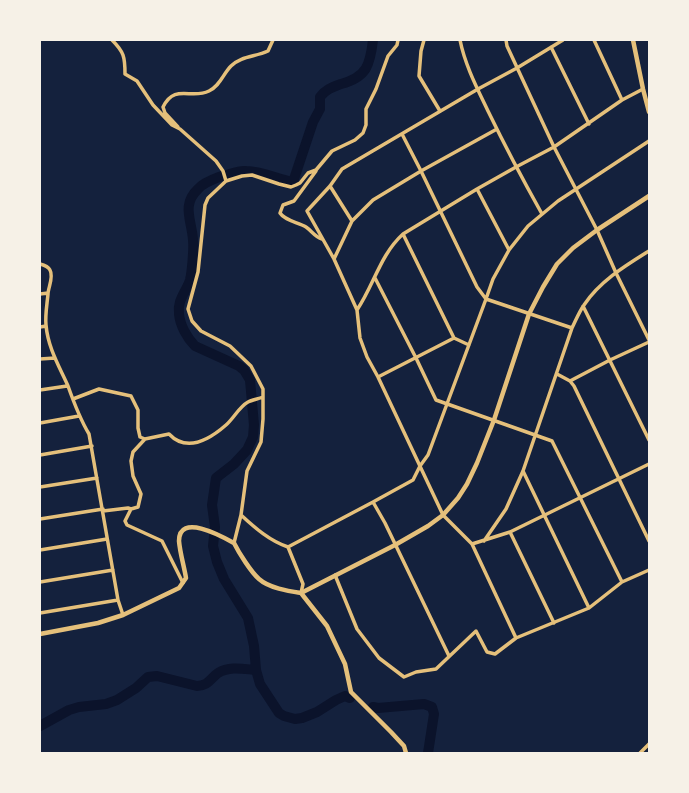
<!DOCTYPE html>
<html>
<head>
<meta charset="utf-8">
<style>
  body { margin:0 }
  #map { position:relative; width:689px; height:793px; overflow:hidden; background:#14213d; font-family:"Archivo Narrow",sans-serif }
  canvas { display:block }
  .frame { position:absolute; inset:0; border:41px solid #f6f1e7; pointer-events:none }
</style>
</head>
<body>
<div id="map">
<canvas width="689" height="793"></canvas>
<div class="frame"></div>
</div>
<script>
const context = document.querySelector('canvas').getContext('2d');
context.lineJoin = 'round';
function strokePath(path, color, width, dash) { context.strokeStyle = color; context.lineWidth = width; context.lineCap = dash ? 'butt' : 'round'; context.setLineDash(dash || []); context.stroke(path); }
strokePath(new Path2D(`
  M350,698L345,696L336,700L317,712L302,718L295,719L284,716L279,713L260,684L256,670L254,646L248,618L224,579L217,562L213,546L215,527L212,505L216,478L234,464L247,450L253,437L254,425L250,380L244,370L239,366L195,346C187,338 180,325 179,314C177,300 186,292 190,280C192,272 194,248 193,240C192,221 181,205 198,189C204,182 214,179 222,176C229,175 238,170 246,171C262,171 277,179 293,182L313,122L320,109V97C326,89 333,87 341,84C367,77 370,65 373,40
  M373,707L378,708L424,704L432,707L434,714L428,753
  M40,726L69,710L79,707L106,704L117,700L136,688L148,677L157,676L197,686C208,686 210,679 218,673C230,666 243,669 256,670`), '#0b132b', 10);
strokePath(new Path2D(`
  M112,40C124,52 125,57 125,74L137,81L153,105L172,125L180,129L216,161L223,171L226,181
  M424,40L421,51L419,76L440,111
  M460,40C465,65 477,88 488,111C505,146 523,180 542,214
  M506,40L507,46L554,147L597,230L616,273L649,340
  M594,40L622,100
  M551,47L589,124
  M178,127L165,113L163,107C175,83 191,100 209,91C220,86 223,74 231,66C241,56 255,57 268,51L273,40
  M402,134L421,171L477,287L486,299L572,328
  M316,171L294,201L283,205L280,213C285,221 298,222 306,227C312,231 315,237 322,239
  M330,186L352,221
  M477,189L509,250
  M403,234L454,338L469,345
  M334,259L352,221L373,200L421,171L497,129
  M40,264C44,265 48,266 50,270C54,277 48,288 48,294C47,305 45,315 46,325C48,348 59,366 68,386C74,403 80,419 89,434L118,600L123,615
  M375,278L416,358L436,400L552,441L622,582
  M40,294L48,293
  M583,306L649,440
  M357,310C374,285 380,255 403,234L477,189L516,167L554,147L622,100L643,89
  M40,327L46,326
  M40,359L55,358
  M557,374L570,381L574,386L649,541
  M378,377L454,338
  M570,381L610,360L649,342
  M40,390L67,386
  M73,399L99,389L131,396L138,410V428L140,437L145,439
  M40,423L79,416
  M40,455L92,446
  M523,471L589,608
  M40,487L97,478
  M373,502L385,523L449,656
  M103,511L128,508L131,509
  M241,515C255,528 270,541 288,547L373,502L413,480L420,466L428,455L486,299L493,279L509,250L528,226L558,201L649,141
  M40,519L103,509
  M510,532L554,623
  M484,541L506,509L523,471L572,328C576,320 579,312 584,305C600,281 625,266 649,251
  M234,543L241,515L247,471L261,442L263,419V389L251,366L230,346L201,331L192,321L188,309L198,272L205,205L208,198L226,181L242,176L252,175L279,184L291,187L296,185L300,183L308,173L316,170L332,151L355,140L363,133L366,125V109L376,89L388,56L397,45L398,40
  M472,544L510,532L649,464
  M288,547L303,584L301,593
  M40,550L107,539
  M335,575L357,629L379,658L404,677L416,672L436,669L476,631L487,652L495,654L516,638L589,608L622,582L649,570
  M40,582L113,570
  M183,583L162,541L127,525L125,521L131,509L138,507L141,494L133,476L131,461L133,452L145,439L169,434C187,453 210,439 226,425C234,418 239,407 248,402C252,400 258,399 263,397
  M40,613L118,600
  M516,638L472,544L443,515L378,377L367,357L360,338L357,310L334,259L307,211L330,186L342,169L478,89L517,68L563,40
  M640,753L649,744`), '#e5c07b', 3.5);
strokePath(new Path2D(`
  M633,40L643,89L649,112
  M301,593L395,545L428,526L443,515L458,498L467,484L477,463L494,420L529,314L543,287L557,264L573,248L597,230L649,196
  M40,634L98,623L123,615L179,588L186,578C184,566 180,553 179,541C179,512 223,537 234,543C239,553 251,572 259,579C269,588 288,591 301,593L327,626L345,664L351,692L391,732L404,746L406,753`), '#e5c07b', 4.5);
</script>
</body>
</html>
